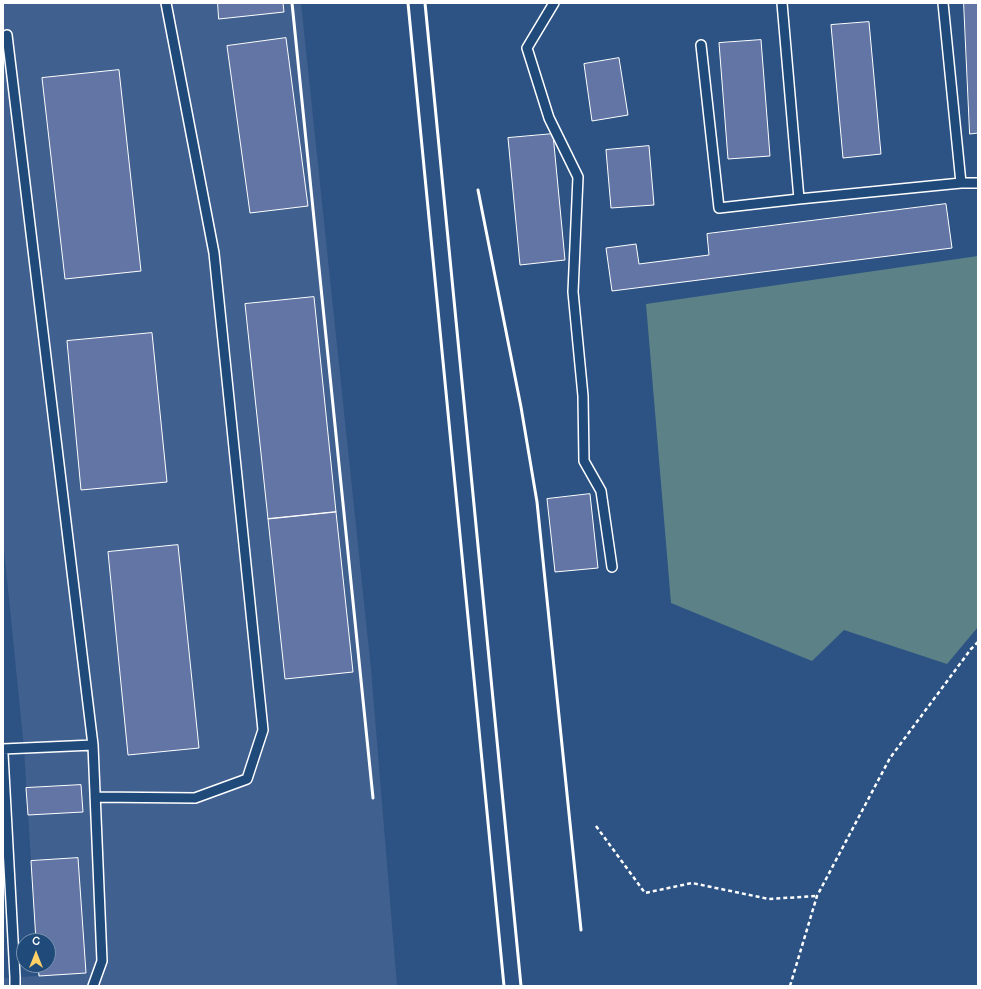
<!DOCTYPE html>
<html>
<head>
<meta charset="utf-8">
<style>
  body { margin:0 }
  #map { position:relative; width:981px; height:989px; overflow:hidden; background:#2c5383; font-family:"Balsamiq Sans",sans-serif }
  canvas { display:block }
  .frame { position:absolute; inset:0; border:4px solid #fff; pointer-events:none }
  .north { position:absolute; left:16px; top:933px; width:40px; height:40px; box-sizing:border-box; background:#1f4a7a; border:1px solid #7992af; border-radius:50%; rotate:0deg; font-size:11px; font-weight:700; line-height:16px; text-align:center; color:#fff }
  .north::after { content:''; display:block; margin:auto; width:14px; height:18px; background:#ffd166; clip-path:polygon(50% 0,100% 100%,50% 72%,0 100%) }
</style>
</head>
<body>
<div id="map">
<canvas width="981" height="989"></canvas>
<div class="frame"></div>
<div class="north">С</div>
</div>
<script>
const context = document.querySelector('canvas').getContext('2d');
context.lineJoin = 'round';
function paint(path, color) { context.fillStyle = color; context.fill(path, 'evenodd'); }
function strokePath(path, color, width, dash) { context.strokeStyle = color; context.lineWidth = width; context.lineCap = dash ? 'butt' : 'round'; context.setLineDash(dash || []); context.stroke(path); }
paint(new Path2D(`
  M3,3H301L371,669L397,986H3V978L38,976V965H48V941H36L24,749L3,539Z`), '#40608f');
paint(new Path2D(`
  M978,256V627L947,664L844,630L812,661L671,603L646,304Z`), '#5c8287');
const building = new Path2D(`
  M218,3H283L284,12L219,19Z
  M964,3H978V133L970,134Z
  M869,22L881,154L843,158L831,25Z
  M286,38L308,206L250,213L227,46Z
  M761,40L770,156L728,159L719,43Z
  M619,58L628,115L592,121L584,64Z
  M119,70L141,271L65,279L42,78Z
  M553,134L565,260L520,265L508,138Z
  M649,146L654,205L611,208L606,150Z
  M946,204L952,248L612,291L606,248L636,244L639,264L709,255L707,234Z
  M314,297L336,512L268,519L245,304Z
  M152,333L167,482L81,490L67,341Z
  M590,494L598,568L555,572L547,499Z
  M336,512L353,672L285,679L268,519Z
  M178,545L199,748L128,755L108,552Z
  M81,785L83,812L28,815L26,788Z
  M78,858L86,973L39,976L38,965H48V941H36L31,861Z`);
paint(building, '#6275a5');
strokePath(building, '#fff', 1);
const lane = new Path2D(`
  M554,3L527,48L549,118L578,177L573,292L583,396L584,461L601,491L612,567
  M782,3L799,199L961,183
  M943,3L961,183H978
  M7,35L93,745L102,961L93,986
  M701,45L719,208L799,199
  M3,749L93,745
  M3,754L15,977V986
  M95,797L195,798L247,779L263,730L214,253L166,3`);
strokePath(lane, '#fff', 12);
strokePath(new Path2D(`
  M596,826L645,893L692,883L769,899L817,896
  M790,986L817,896L890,758L971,649L978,642`), '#fff', 2.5, [4, 3]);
strokePath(lane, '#1f4a7a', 9);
strokePath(new Path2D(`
  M292,3L373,798
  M408,3L504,986
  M425,3L521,986
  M478,190L521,407L537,502L581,930`), '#fff', 3);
</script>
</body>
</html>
